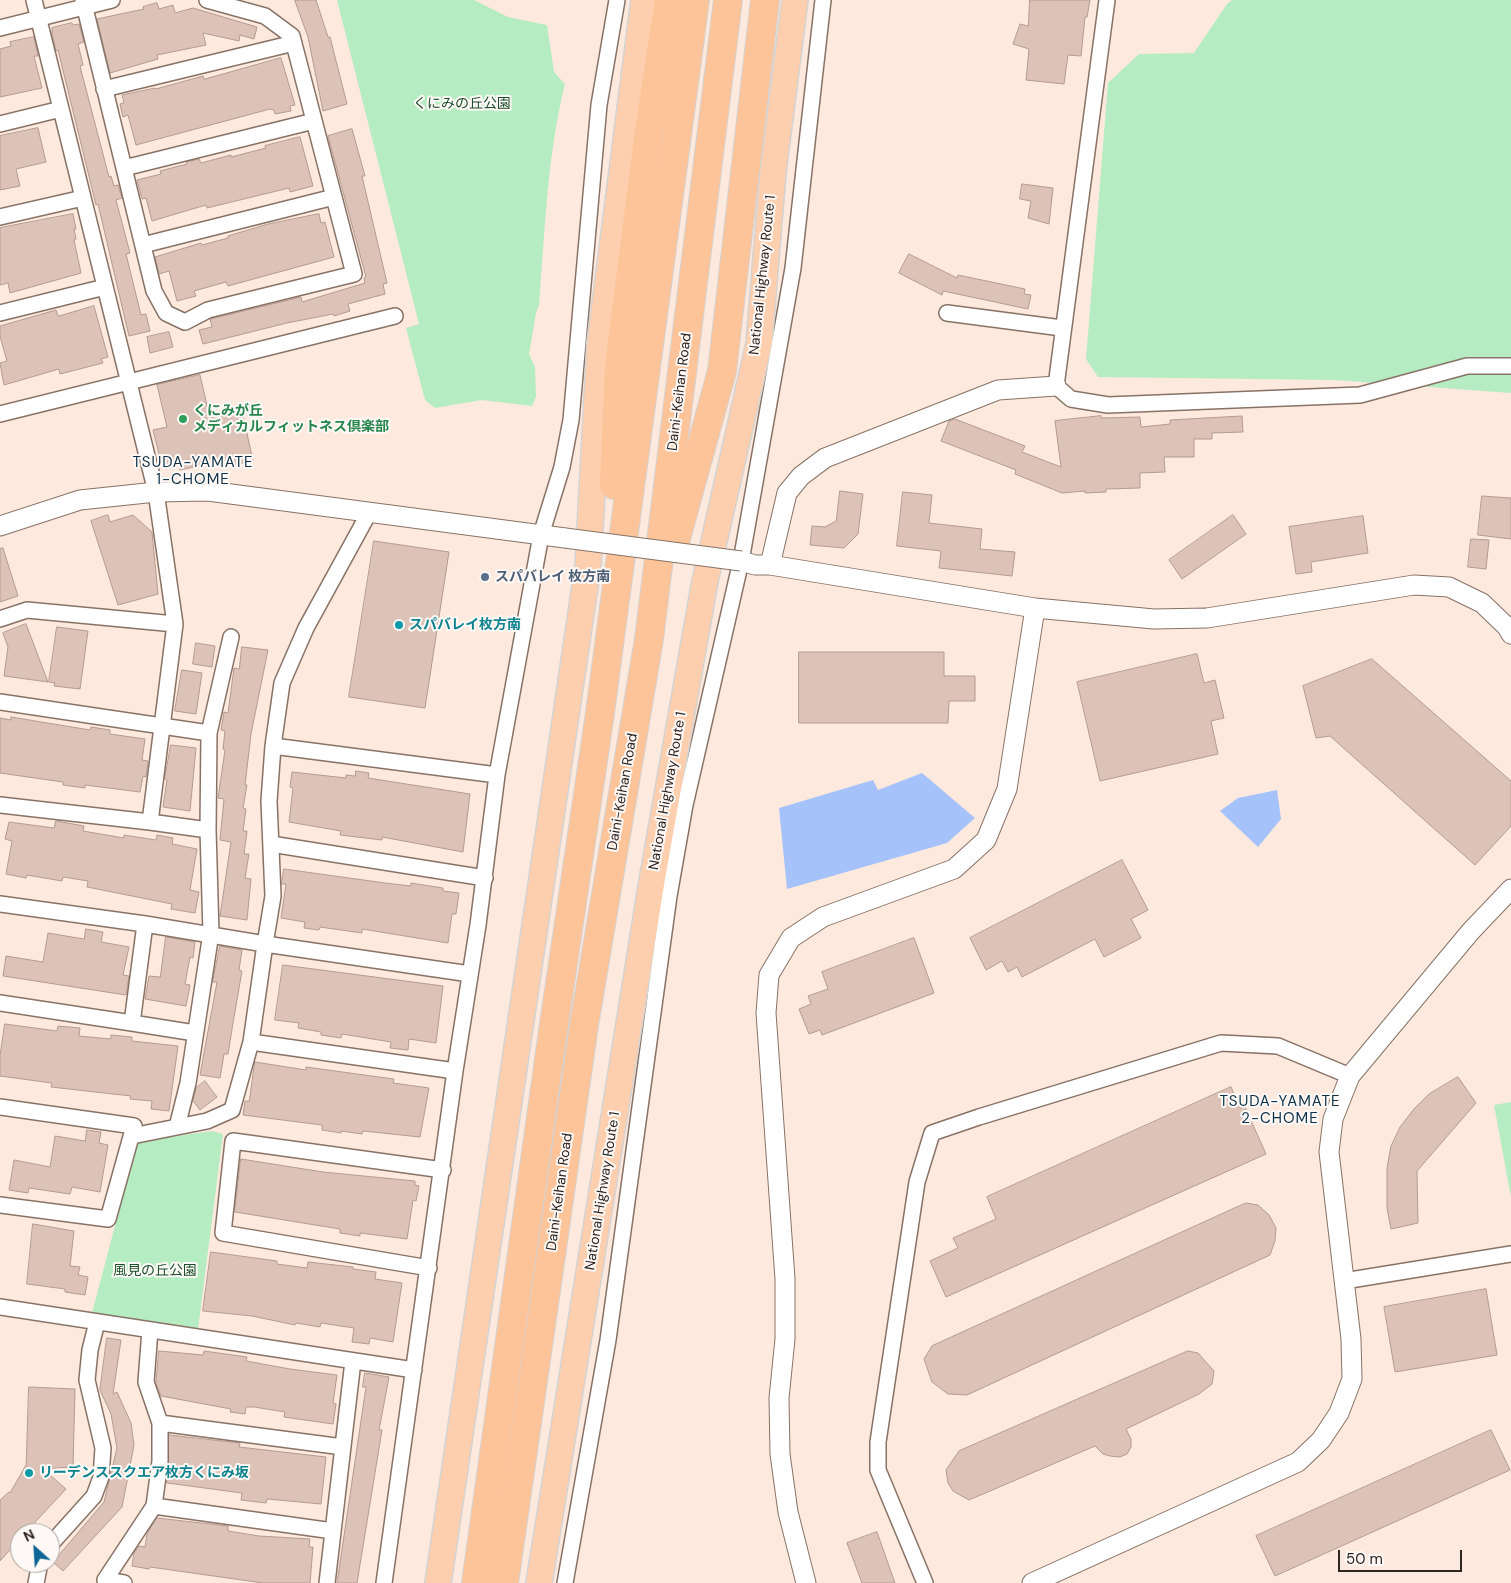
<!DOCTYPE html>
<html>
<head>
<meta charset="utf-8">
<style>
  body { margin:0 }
  #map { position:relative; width:1511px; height:1583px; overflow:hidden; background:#fde9de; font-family:"DM Sans",sans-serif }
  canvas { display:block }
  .north { position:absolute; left:10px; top:1523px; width:50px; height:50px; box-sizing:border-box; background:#fef9f6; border:1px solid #aba4a0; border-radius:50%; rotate:334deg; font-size:14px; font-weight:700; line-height:20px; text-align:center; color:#2f2520 }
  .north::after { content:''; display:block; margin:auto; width:18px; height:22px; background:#0f6596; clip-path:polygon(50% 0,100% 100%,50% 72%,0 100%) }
  .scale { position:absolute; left:1338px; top:1550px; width:124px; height:22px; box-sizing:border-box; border:2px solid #2f2520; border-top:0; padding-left:6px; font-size:15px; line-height:18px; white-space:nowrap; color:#2f2520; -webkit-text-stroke:4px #fef9f6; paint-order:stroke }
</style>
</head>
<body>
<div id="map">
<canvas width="1511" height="1583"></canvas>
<div class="north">N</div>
<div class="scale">50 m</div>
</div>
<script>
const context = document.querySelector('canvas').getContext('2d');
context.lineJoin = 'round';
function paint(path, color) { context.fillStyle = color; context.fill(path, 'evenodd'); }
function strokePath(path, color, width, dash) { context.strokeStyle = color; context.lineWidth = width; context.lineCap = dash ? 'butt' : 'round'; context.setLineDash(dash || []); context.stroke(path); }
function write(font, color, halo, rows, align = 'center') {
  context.font = font + ' "DM Sans","Noto Sans JP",sans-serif'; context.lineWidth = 4; context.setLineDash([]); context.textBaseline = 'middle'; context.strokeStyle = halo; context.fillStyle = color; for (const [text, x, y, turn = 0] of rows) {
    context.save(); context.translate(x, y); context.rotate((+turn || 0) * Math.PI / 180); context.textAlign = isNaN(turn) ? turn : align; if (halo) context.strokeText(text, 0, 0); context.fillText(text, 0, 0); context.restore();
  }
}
paint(new Path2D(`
  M337,0H474L508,17L547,25L554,72L565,84C547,156 545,231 539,305L536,313L529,354L535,367L536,397L532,406L482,400L435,408L425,400L406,328L419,324Z
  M1232,0H1511V393L1334,380L1098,377L1086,359L1108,83L1139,54L1194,53L1227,4Z
  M1511,1102V1197L1494,1105Z
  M212,1131L223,1134L198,1329L92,1313L137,1142Z`), '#b6ecc1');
paint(new Path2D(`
  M922,773L975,818L947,843L787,889L779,808L873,780L878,790Z
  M1277,790L1281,819L1258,847L1220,811L1238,798Z`), '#a5c2fa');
const building = new Path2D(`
  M295,0H316L328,37H330L347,104L323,111L308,37Z
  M1030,0H1090L1087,17H1085L1081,56L1068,55L1064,84L1026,80L1029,49L1013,44L1020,24L1028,26Z
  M157,3L159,9L173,5L175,13L193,8L257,27L254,39L240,35L239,41L203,33L206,45L157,55L158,59L110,73L97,19L144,9L143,7Z
  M72,23L73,25L79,24L84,42L78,44L83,65L80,66L82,74L109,177L111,176L114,186L118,185L122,198L116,200L130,253L126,254L141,315L146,314L150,331L129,336L98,204L96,205L58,50L56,51L52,33V28Z
  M34,37L38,56H34L42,88L0,97V49L11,46L10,42Z
  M281,58L295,105L290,106L291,111L275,114L274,110L270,109L136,145L128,115L123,117L120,104L124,103L122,95L155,88L156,89L203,76L204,79Z
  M38,128L46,162L16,169L20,186L0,190V136Z
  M352,129L365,176H362L387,283L383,284L385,294L348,304L350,311L334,316L333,314L287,323L203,344L199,330L212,327L210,319L301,297L302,302L365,283L364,278L366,277L328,136Z
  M300,137L313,186L290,192L289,188L207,208L206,205L152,221L146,198L142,199L137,180L161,174L160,171L187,164L186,162L199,159L201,163L231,155V157L266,148L265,146Z
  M1022,184L1053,188L1049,224L1028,218L1031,201L1020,199Z
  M73,214L76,229H74L76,239L74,240L81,273L10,293L8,283L0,285V228Z
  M319,214L321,223L325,222L334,257L228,286L226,282L194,291L196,296L177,301L169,271L159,274L155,257L201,243L202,245L228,238V236L268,224Z
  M909,254L957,278L958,275L1025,289L1024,294L1031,295L1028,309L943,291L942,295L899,273Z
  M94,306L108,357L101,359L103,363L60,374L59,369L4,385L0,363L7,361L0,336V326L56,310L58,316Z
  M169,332L173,347L150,353L147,337Z
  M200,375L209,414L241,406L253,461L232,465L230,459L180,470L179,462L162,466L153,430L167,427L157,385Z
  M1101,416V418L1140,417L1141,427L1170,424V420L1242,416L1243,432L1212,433V439H1194V457H1164L1165,472L1140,473V488L1106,489V492L1085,493V491L1062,493L1015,474L1016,470L941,441L949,421L955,419L1025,446L1022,452L1061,467L1055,421Z
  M840,491L863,494L858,534L844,548L810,545L812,526L825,527L836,521Z
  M903,492L932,495L929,523L982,529L980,549L1015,552L1012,576L939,568L941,551L897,546Z
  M1482,496L1511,498V539L1478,535Z
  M108,515L110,522L133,515L152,532L158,594L118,605L91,521Z
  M1233,515L1246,534L1182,579L1169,560Z
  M1363,516L1368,553L1311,562L1312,572L1296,574L1289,527Z
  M1471,539L1489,540L1486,569L1468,567Z
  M374,541L449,552L425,708L349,697Z
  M3,548L18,596L0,602V549Z
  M26,624L48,682L4,676L8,647L3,633Z
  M57,627L88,631L80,689L54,686L55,683L49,682Z
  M196,643L215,646L212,667L193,664Z
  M242,647L268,650L251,734L245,785H247L243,808L246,809L243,831H247L244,854H249L245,878L251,879L247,920L220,916L231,842L220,840L224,799L218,798L225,750L223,749L225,731L221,730L224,712L228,713L234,668L239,669Z
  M799,652H944V676H975V701H949L948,723H799Z
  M1197,654L1204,683L1215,680L1224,718L1211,721L1218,754L1100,781L1077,682Z
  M1372,659L1511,781V826L1475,865L1330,736L1316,738L1303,686Z
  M182,670L202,673L196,714L175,711Z
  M11,717L90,730L91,727L110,730V734L145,739L142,760L148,761L146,777L143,776L140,792L85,785V788L63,785V782L0,773V718L11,720Z
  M171,745L196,748L190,811L163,807L167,780L165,779Z
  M356,771L369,773L368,778L470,794L463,852L382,837V840L340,835L341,831L289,822L293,788L290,787L292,772L346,778V775L355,776Z
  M56,821L84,826L83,831L124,838V835L156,840L157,835L173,838L172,844L197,849L190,890L199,892L195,913L171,909L172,904L87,887L88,881L63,877L62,881L27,875L26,878L6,874L12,841L5,839L9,822L54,828Z
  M1122,860L1148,910L1131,919L1141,938L1104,957L1095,939L1022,977L1017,967L1008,972L1002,961L986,970L970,938Z
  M284,869L385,883L411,886V883L443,888V891L459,893L456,914H452L448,943L362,929V933L320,927L319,930L304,928L305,922L281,918L286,884H282Z
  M86,929L103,932L101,942L129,947L123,975L129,976L126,995L3,976L6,956L43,962L48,933L84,939Z
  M166,937L195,942L193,958L190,957L185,984L190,985L186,1006L145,999L149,976L160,977Z
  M914,938L934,993L822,1035L820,1030L809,1034L799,1009L811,1004L808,996L828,989L822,972Z
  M220,946L242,950L239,970L242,971L233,1023L228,1054H224L220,1078L200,1075L217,982H213Z
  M283,965L443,986L436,1043L409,1039L408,1050L390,1048L391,1042L342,1034L341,1038L321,1035V1032L298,1028L299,1023L275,1020Z
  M5,1024L57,1031L58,1026L80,1028L79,1036L111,1039V1035L132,1037V1041L178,1046L169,1111L151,1109L152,1101L130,1099L131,1096L51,1087L52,1083L0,1076V1056Z
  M255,1062L306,1070V1067L357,1074L394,1079L393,1083L429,1088L420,1137L363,1131L362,1134L341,1131V1133L322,1130V1125L243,1115L245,1101H249Z
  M1458,1077L1476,1103L1417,1171L1418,1223L1391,1229L1387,1208V1168L1391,1146L1400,1127L1414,1109L1429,1094Z
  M205,1081L217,1097L200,1110L193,1101L196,1088Z
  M1231,1087L1240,1108L1245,1107L1266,1154L946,1297L930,1261L958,1248L953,1238L996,1219L987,1197Z
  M87,1130L101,1132L99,1143L108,1145L100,1192L72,1187L70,1194L29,1188L28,1193L9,1190L14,1160L50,1167L55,1136L85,1141Z
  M241,1159L323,1172L415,1181V1185L419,1186L416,1201L413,1200L407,1239L360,1233V1236L340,1233V1229L235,1212Z
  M1246,1203L1258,1205L1269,1215L1276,1228L1275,1241L1270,1255L967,1395L948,1394L932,1382L924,1359L932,1346Z
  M33,1224L74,1231L70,1266L80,1267L78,1275L88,1277L85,1295L65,1292V1289L27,1284Z
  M211,1252L277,1261V1264L307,1268L308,1262L353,1267V1269L376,1272L375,1279L402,1283L393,1342L370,1338L369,1344L352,1342L354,1328L321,1323L320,1327L296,1323L295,1325L252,1316L203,1311Z
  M1486,1289L1497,1355L1395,1372L1384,1307Z
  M107,1338L121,1340L113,1394L117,1392L131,1423L134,1445L122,1507L63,1571L53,1562L104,1502L117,1448L111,1414L100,1390Z
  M159,1351L203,1355L204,1351L247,1357L246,1361L290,1369L337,1375L333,1403L336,1404L333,1424L284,1417L285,1412L254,1407H246L245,1414L230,1412L231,1409L161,1396L156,1384Z
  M1188,1351L1198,1353L1214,1371L1212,1384L1199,1394L1126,1429L1131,1439V1447L1127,1454L1120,1457L1110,1456L1103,1454L1095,1446L969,1500L953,1491L948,1483L946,1470L959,1451Z
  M365,1373L389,1377L379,1430H382L357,1583H337L366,1387H363Z
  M29,1387L75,1389L73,1467L43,1469L66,1489L25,1533H20V1539L0,1561V1500L9,1492L10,1493L26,1465Z
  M1491,1430L1510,1470L1275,1576L1256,1536Z
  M169,1435L240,1443L239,1447L326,1457L321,1504L267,1499L266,1503L241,1500L242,1493L167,1483Z
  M157,1518L228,1526V1531L259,1536L310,1539L309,1547H313L310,1583H263L150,1567L149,1569L132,1566L134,1553L139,1546L145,1547L147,1534Z
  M877,1532L895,1583H862L847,1543Z`);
paint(building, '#dcc2b7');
strokePath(building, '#b49b91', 1);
const minor = new Path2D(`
  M83,0L154,291L166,313L185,322L208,310L354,274L292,36L265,16L207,0
  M1107,0L1056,386L1071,399L1108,405L1360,395L1467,366H1511
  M0,28L112,0
  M104,89L294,43
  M0,124L61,109
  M124,168L314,121
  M0,217L83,198
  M143,245L334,197
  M0,313L105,287
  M947,313L1062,328
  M0,414L395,316
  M0,619L27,610L175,624
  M0,702L209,733
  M273,746L497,775
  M0,805L150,822L175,624L156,492L34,0
  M150,822L208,830
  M271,844L485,878
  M0,904L145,924L132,1023L0,1003
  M145,924L265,944L273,896L269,801L273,746L282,683L306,628L370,511
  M132,1023L195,1033
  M455,1071L251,1042L265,944L470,974
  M0,1107L134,1126L108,1219L0,1205
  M177,1127L188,1083L211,933L208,830L209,733L231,637
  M132,1136L207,1121L232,1110L251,1042
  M429,1268L223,1233L233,1141L443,1170
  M1344,1281L1511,1254
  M0,1307L414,1370
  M160,1423L343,1447
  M154,1506L333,1531
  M50,1545L94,1496L101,1477L103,1448L87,1380L90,1350L97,1322
  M36,1583L40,1563
  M124,1583L105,1580L154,1506L160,1461V1423L146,1382L150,1330
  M327,1583L353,1361
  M384,1583L455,1071L478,925L497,775L541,535L562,467L571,420L599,105L617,0
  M565,1583L608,1340L669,896L685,805L741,561L793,268L823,0
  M925,1583L878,1470V1442L917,1182L932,1133L979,1117L1221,1043L1278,1046L1350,1076`);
const tertiary = new Path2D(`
  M0,526L80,500L156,492L208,491L565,538
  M741,561L755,565H770L1035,608L1154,619L1207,618L1414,585L1449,587L1482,603L1507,627L1511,634
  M770,565L787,493L801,476L825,458L998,390L1056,386
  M806,1583L788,1512L780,1454L779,1398L785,1339V1279L766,1013L769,975L791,938L823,917L954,869L986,840L1007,789L1035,608
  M1032,1583L1298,1462L1321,1440L1339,1413L1352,1379L1351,1339L1329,1152L1333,1119L1350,1076L1471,931L1511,889`);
const trunk = new Path2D(`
  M438,1583L588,566L600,343L644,0
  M539,1583L652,881L705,581L759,343L773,172L795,0`);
const motorway = new Path2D(`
  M614,485L619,366L649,131L669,0
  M675,542L722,371L765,0
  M476,1583L553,1031L599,720L695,0
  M504,1583L584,1025L649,639L728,0`);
strokePath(minor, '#887266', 18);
strokePath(tertiary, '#887266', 21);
strokePath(trunk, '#d5d3d2', 28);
strokePath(motorway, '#d5d3d2', 30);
strokePath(minor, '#fff', 15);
strokePath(tertiary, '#fff', 19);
strokePath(trunk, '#fecfae', 25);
strokePath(motorway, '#fdc399', 28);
const tertiaryBridge = new Path2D(`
  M565,538L741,561`);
strokePath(tertiaryBridge, '#887266', 21, []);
strokePath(tertiaryBridge, '#fff', 19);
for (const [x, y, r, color] of [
  [183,419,5,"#2e9e5b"],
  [485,577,5,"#5c6f8a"],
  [399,625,5,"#0f9aa8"],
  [29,1473,5,"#0f9aa8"]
]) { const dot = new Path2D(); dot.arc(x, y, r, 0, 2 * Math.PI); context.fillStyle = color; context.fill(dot); strokePath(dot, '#fef9f6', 2); }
write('14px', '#1a4e2a', '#fef9f6', [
  ["くにみの丘公園",462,104],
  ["風見の丘公園",155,1271]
]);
write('14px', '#2f2520', '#fef9f6', [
  ["National Highway Route 1",763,275,-84],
  ["Daini-Keihan Road",680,392,-83],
  ["National Highway Route 1",668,791,-80],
  ["Daini-Keihan Road",623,792,-80],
  ["National Highway Route 1",603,1191,-81],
  ["Daini-Keihan Road",560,1192,-82]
]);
write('bold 14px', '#27864d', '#fef9f6', [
  ["くにみが丘",193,411],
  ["メディカルフィットネス倶楽部",193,427]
], 'left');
write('bold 14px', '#4e5e75', '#fef9f6', [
  ["スパバレイ 枚方南",495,577]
], 'left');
write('bold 14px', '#0d838f', '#fef9f6', [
  ["スパバレイ枚方南",409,625],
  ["リーデンススクエア枚方くにみ坂",39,1473]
], 'left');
context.letterSpacing = '1px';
write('15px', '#0b3048', '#fef9f6', [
  ["TSUDA-YAMATE",193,463],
  ["1-CHOME",193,480],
  ["TSUDA-YAMATE",1280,1102],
  ["2-CHOME",1280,1119]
]);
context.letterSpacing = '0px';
</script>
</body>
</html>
